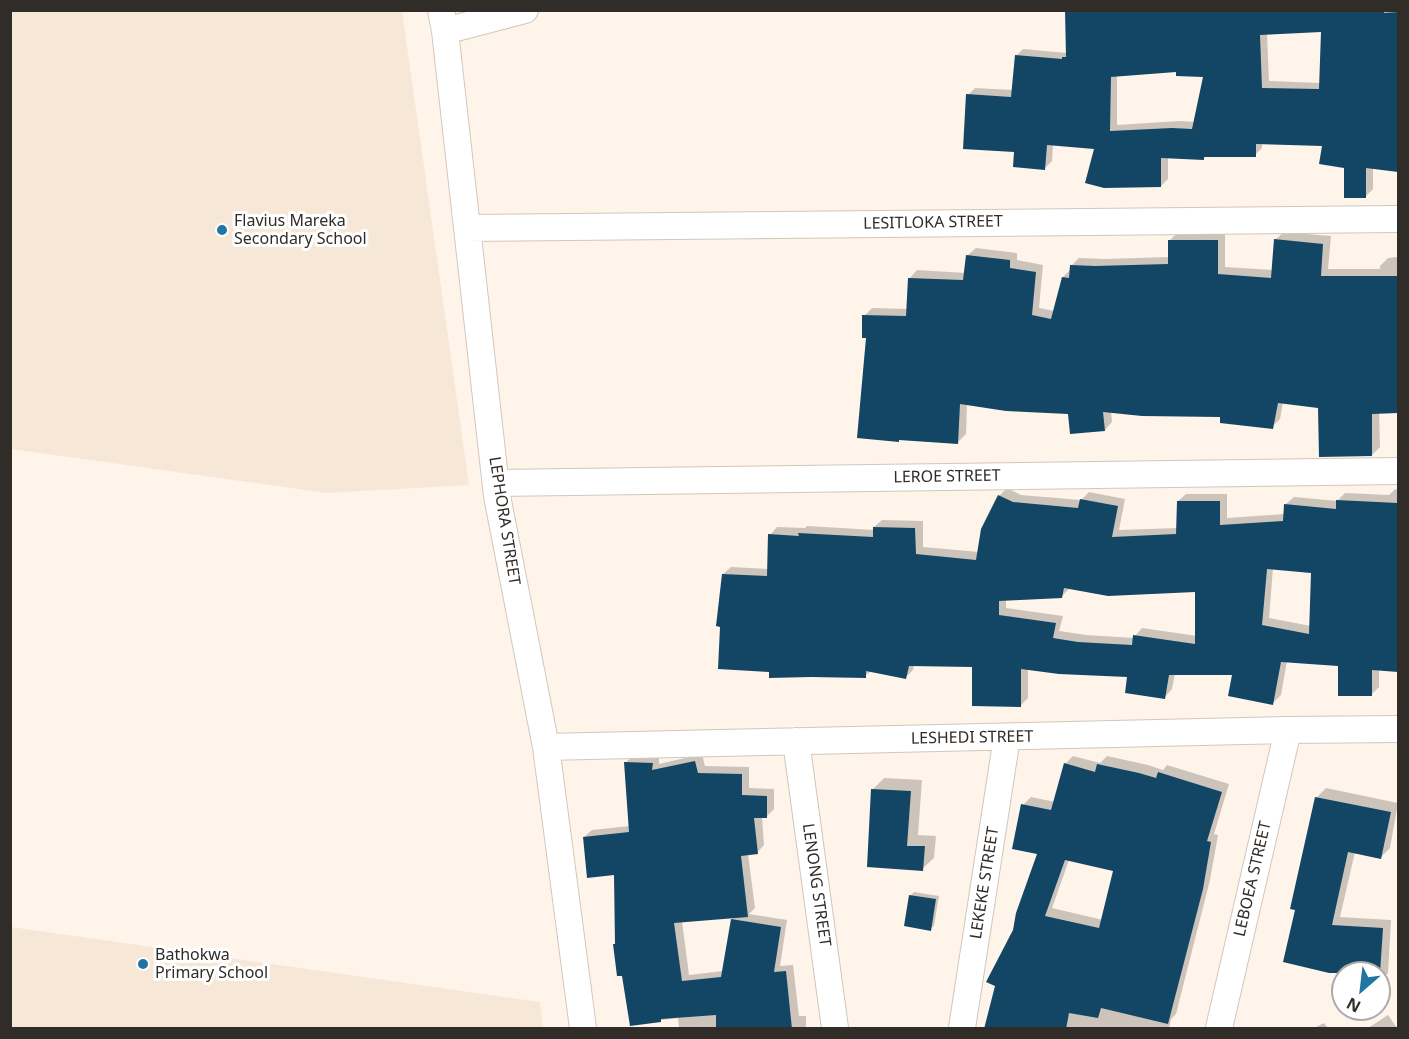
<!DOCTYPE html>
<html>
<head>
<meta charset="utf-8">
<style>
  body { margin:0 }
  #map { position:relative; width:1409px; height:1039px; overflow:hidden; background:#fff4ea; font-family:"Noto Sans",sans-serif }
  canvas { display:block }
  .frame { position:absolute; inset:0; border:12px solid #302c28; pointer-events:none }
  .north { position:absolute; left:1331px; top:961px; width:60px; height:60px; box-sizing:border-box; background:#fff; border:2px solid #acaba9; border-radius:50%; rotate:208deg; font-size:16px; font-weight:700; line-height:24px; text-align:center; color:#302c28 }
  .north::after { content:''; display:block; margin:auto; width:21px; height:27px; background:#2075a5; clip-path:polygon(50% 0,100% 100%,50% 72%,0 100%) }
</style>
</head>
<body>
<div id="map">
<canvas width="1409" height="1039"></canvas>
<div class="frame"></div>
<div class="north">N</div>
</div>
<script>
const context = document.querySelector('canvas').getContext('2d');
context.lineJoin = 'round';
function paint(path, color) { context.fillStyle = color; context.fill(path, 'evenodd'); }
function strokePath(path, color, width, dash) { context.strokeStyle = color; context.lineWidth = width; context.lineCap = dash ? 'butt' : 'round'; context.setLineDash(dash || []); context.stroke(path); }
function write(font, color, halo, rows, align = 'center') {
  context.font = font + ' "Noto Sans",sans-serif'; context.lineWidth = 6; context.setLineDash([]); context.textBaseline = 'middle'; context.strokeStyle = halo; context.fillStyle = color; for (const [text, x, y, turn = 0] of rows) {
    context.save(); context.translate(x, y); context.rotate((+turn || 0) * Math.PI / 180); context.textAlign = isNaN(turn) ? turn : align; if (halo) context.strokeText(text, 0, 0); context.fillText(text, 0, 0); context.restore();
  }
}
paint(new Path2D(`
  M11,10L402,11L469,485L327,493L11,449Z
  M11,927L540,1002L543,1028H11Z`), '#f7e7d7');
paint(new Path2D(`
  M1066,10H1398V171L1373,167V189L1366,196L1346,167L1324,145L1262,143V148L1255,155L1206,156L1203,159L1168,157V179L1161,186L1095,148L1053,144L1052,161L1045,168L1016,150L968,95L975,88L1013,90L1016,56L1023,49L1067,53ZM1323,30L1320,83L1269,81L1267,33ZM1178,71L1204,76L1195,122L1180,121L1117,125V75Z
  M1284,232L1331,236L1328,269H1380V266L1388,258L1398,257V411L1379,412L1380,447L1372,455L1320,406L1283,402L1280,419L1272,427L1222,415L1111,412L1112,422L1105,430L1069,413L967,403L966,434L958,442L864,316L872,308L908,309L910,278L917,270L966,273L968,255L976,248L1017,253V260L1043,265L1039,308L1055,311L1063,277L1071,269V266L1079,258L1104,259L1169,257V241L1177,233H1225V267L1273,270L1276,239Z
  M1007,488L1021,495L1081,500L1089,492L1125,499L1119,530L1178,528V501L1186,494H1227V518L1285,514L1286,504L1294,497L1337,501L1345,493L1389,495L1395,489L1398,490V670L1379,669V687L1371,695L1340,664L1287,661L1281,695L1273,703L1234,673H1175L1172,689L1165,697L1129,676L1028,668V698L1021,705L974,666L914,665L913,670L905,678L871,671L865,676L771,671L723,574L731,567L769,569L770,535L777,527L805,528L807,526L874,530V527L882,520L923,521V547L979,552L999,496ZM1273,568L1313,572L1311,626L1269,618ZM1069,589L1196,591L1197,636L1142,628L1135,636L1134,638L1086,635L1059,631L1063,616L1006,608V599L1061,597Z
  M702,754L705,766L749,767V788L774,789V809L766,817H762L764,845L757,853L748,854L755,908L749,914L787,920L780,966L793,965L799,1016H806V1028H679L678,1018L631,1024L624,974L616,944L615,873L584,837L592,830L630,826L625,763L633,756L659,757V764ZM735,916L732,919L723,971L689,975L682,921Z
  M1073,756L1100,763L1107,756L1148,765L1163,770L1167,765L1229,784L1214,834L1218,835L1210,880L1176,1014L1171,1019L1169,1028H986L1014,930L1039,853L1023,805L1031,797L1055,802L1065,764ZM1069,860L1115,870L1103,920L1052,908Z
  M884,778L922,780L918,835L936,836L934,858L922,869L868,866L873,789Z
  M1326,788L1398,803L1390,848L1381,857L1355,852L1340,917L1391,920L1388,973L1379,982V973H1343V975L1285,961L1297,909L1317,797Z
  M914,892L939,896L934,926L930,929L911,895Z
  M1388,1015L1397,1028H1368Z
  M1324,1023L1328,1028H1314Z`), '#0003');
paint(new Path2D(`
  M1065,10H1384V13L1398,12V172L1366,168V198H1344V168L1319,164L1322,146L1256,144V157H1204V160L1161,158V187L1104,188L1085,183L1094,149L1047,145L1045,170L1013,167L1014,152L963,149L966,94L1011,97L1015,55L1062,59V57H1066ZM1321,32L1319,89L1262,88L1260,35ZM1176,72V76L1203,77L1192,129L1172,128L1110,131L1111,77Z
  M1274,239L1323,244L1321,276H1398V413L1372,414V456L1319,457L1318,408L1278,403L1273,429L1220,423V417L1142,416L1103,412L1105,431L1070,434L1068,414L1006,411L960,404L958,444L899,440V442L857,438L866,338H862V315L906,316L908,278L963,280L966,255L1010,260V268L1036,272L1032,315L1051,319L1062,277L1069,278L1070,265L1095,266L1168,264V240H1218V274L1271,278Z
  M998,495L1013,502L1078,508L1080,499L1118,506L1112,537L1176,534L1177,501H1220V525L1283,521L1284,504L1336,509V500L1398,503V672L1372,670V696H1338V666L1281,662L1273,705L1228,696L1232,675H1169L1165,699L1125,693L1127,677L1059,674L1021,669V707L972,706V667L909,666L906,679L866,671V678L811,677L769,678V672L718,669L720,627L716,626L722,574L767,576L768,534L799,536L798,533L873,537V527L915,528L916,554L976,560L981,529ZM1267,569L1311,573L1309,634L1262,625ZM1064,588L1108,596L1195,592V644L1133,635L1132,645L1078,642L1053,638L1056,623L999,615V601L1062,598Z
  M695,761L698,773L742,774V795L767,796V818H754L758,854L741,856L748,917L674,923L682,981L721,977L731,919L781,927L774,972L786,971L792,1029H716V1015L661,1019V1022L630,1026L622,976H617L613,944H615L614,875L587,878L583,837L629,832L624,762L653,763L652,770Z
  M1064,763L1095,772L1097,764L1139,773L1156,778L1158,772L1222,792L1207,841L1211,842L1203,889L1168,1024L1101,1008L1098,1018L1069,1013L1066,1029H984L995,986L986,982L1013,930L1016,913L1037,854L1012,849L1021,804L1051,810ZM1065,860L1113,871L1099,928L1045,916Z
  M871,789L911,791L907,846H925L923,871L867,867Z
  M1315,797L1391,812L1381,859L1348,852L1332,925L1383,928L1380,973H1329L1283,962L1295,910L1290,909Z
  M909,895L936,899L931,931L904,926Z`), '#124664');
const minor = new Path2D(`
  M441,10L445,31L497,496L546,747L583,1028
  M445,31L525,10
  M467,228L1398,219
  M496,483L1398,471
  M796,741L835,1028
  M546,747L1288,730L1398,729
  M962,1028L1007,737
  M1219,1028L1288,730`);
strokePath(minor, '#d1c7bd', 28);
strokePath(minor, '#fff', 26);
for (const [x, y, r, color] of [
  [222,230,6,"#2075a5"],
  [143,964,6,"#2075a5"]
]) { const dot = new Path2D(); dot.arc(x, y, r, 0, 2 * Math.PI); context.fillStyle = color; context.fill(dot); strokePath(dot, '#fff', 2); }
write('16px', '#302c28', '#fff', [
  ["Flavius Mareka",234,221],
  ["Secondary School",234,239],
  ["Bathokwa",155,955],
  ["Primary School",155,973]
], 'left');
write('16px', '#302c28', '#fff', [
  ["LESITLOKA STREET",933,223,-1],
  ["LEROE STREET",947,477,-1],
  ["LEPHORA STREET",504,521,81],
  ["LESHEDI STREET",972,738,-1],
  ["LEBOEA STREET",1253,879,-77],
  ["LEKEKE STREET",985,883,-81],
  ["LENONG STREET",816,885,82]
]);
</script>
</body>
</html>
